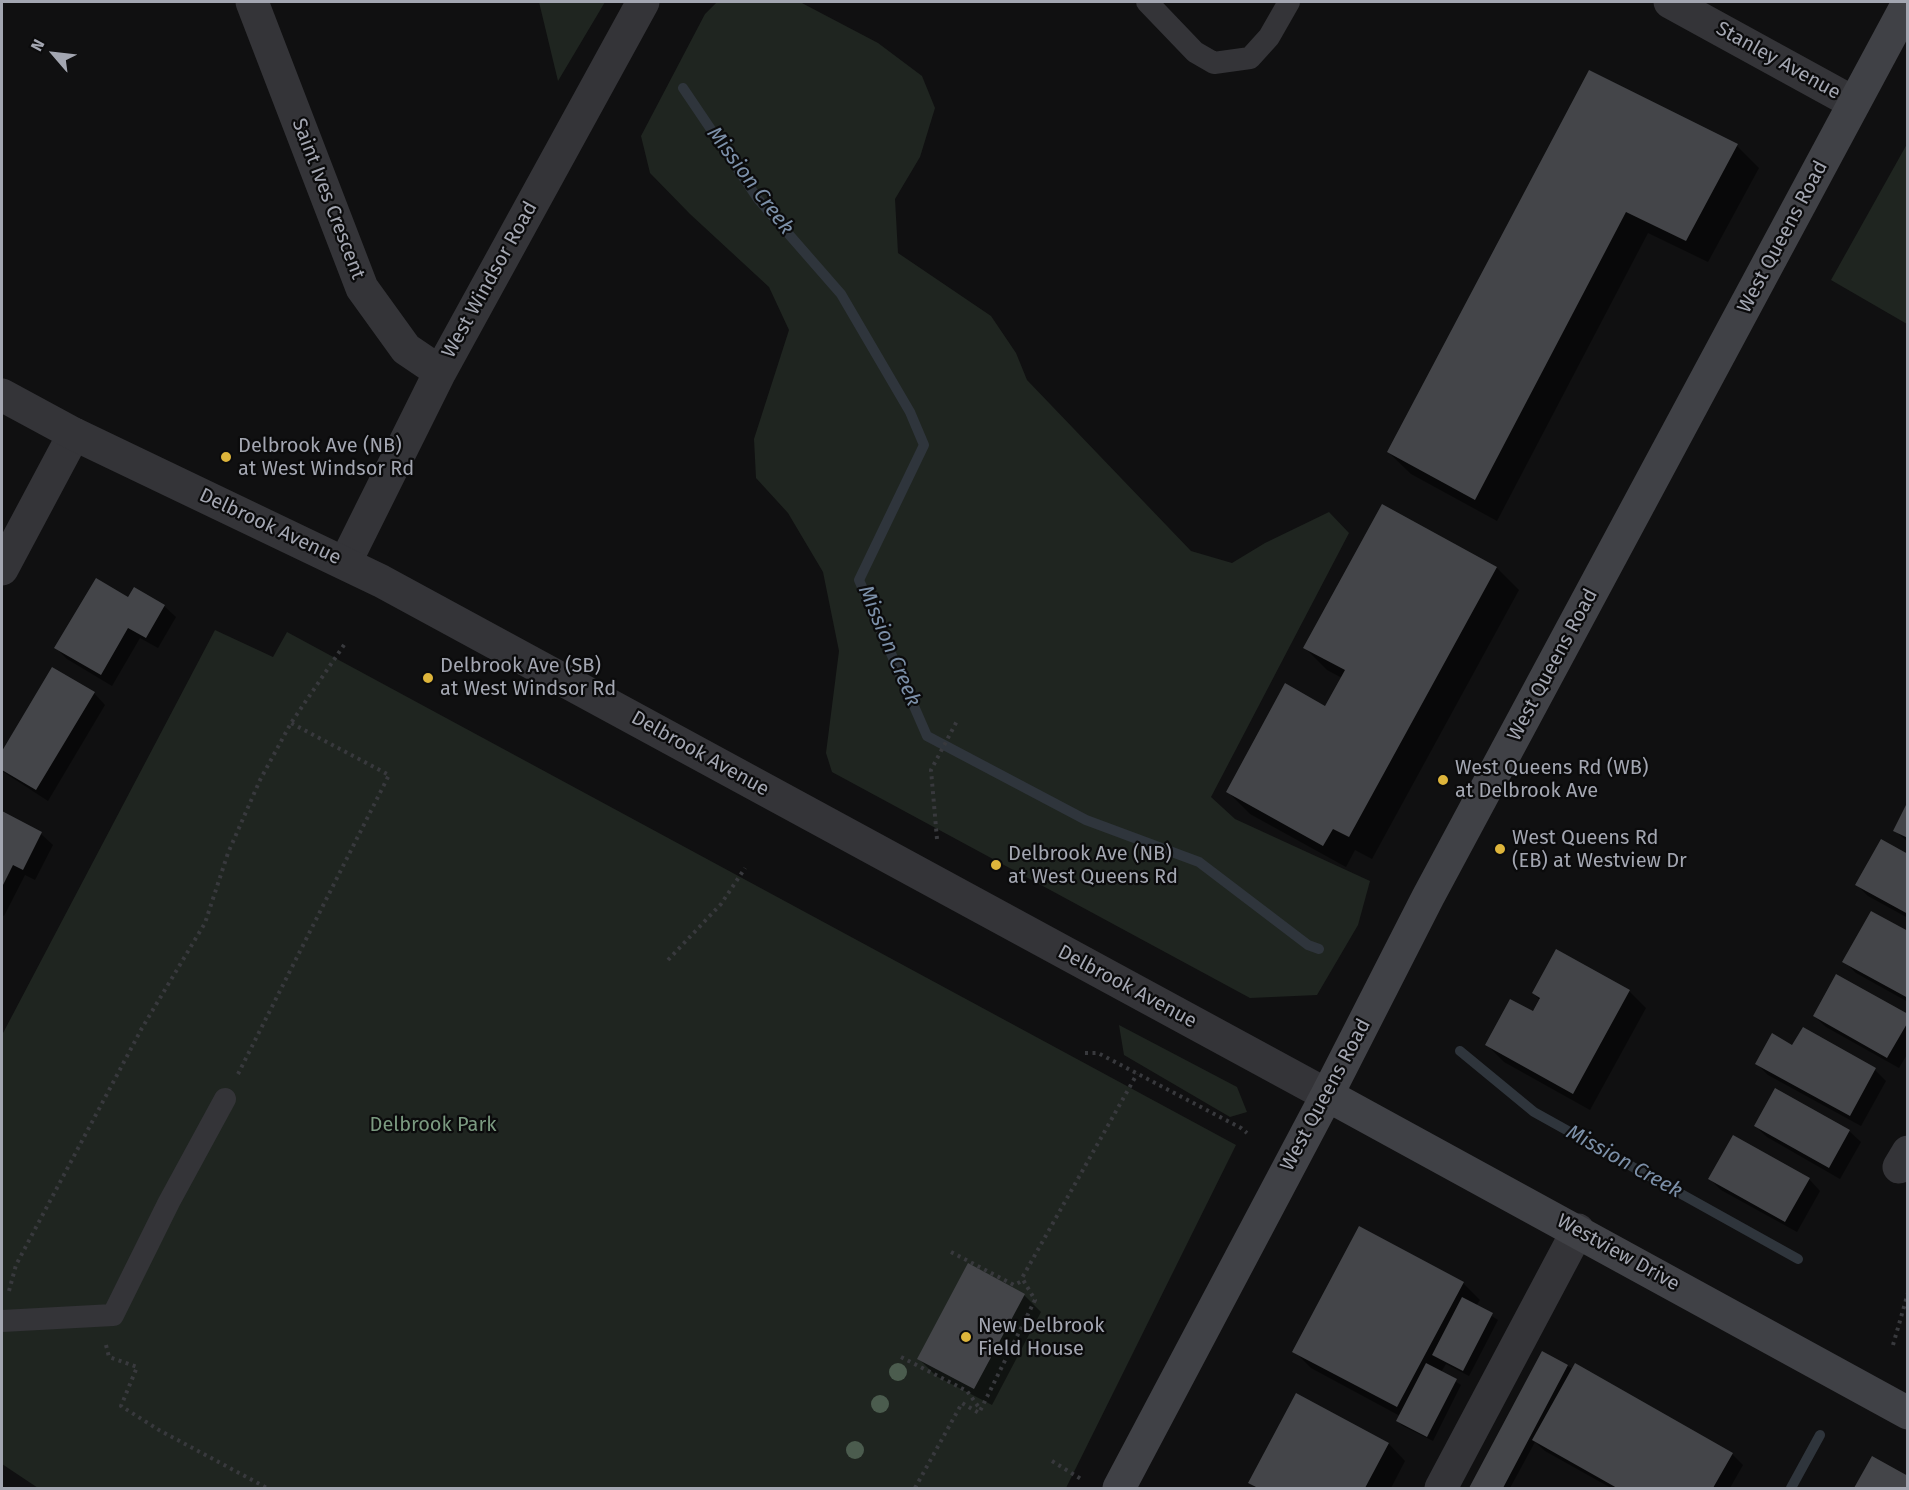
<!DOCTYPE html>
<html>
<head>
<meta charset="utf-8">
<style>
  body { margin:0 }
  #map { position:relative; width:1909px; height:1490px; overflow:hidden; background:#101011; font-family:"Fira Sans",sans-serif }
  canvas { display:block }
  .frame { position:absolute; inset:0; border:3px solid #a3a6b1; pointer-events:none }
  .north { position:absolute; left:24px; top:24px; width:60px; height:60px; -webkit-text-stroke:4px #0b0b0c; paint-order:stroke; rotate:298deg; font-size:16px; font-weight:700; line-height:24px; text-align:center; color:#a3a6b1 }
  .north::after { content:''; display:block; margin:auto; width:21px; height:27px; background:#a3a6b1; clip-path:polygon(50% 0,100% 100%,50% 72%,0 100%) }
</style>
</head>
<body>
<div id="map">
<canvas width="1909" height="1490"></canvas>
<div class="frame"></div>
<div class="north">N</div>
</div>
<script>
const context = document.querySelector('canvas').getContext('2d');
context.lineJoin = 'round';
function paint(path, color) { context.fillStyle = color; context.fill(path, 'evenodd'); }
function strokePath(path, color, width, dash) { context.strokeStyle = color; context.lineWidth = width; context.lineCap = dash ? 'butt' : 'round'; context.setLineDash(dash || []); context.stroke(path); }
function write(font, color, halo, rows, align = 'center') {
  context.font = font + ' "Fira Sans",sans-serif'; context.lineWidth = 4.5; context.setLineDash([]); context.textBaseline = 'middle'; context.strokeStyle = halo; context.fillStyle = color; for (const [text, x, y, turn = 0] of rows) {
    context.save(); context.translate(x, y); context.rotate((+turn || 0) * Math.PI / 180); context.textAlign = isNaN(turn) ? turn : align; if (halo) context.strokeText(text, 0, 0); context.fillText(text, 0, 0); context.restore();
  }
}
paint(new Path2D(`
  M539,2H605L558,81Z
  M717,2H800L878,43L922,76L935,108L920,157L895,199L898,253L991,316L1016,353L1027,380L1191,551L1232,563L1265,543L1329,512L1349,533L1211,797L1235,819L1370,881L1358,925L1317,995L1250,998L832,772L826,753L839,651L823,572L788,513L756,478L754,439L789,330L769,287L690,214L650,173L641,136L705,14Z
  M1907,144L1908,324H1907L1831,280Z
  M215,630L273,657L287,632L1236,1145L1066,1488H38L2,1464V1035Z
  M1119,1025L1237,1087L1247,1112L1230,1117L1124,1055Z`), '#1f2520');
paint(new Path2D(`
  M1590,72L1737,146L1759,168L1708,262L1648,233L1497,521L1411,474L1388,452Z
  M1383,506L1497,568L1519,590L1372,859L1355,850L1346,867L1250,814L1228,792L1326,708L1342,678L1327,670L1305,648Z
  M135,589L164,606L176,617L158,648L140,638L112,686L67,659L56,648L129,599Z
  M52,669L94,693L105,705L48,801L2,771V754Z
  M1908,804V842L1895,831Z
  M2,813L41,834L53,845L35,880L25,875L4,916L2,915Z
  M1908,856V918L1868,896L1857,885Z
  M1908,933V1002L1856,973L1844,961Z
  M1629,991L1646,1008L1590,1110L1504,1062L1487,1045L1533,1013L1540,1000L1533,993Z
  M1814,1016H1908V1053L1899,1068L1826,1027Z
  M1803,1029L1875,1070L1886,1081L1861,1126L1768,1075L1757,1064L1793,1047Z
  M1776,1090L1849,1131L1861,1142L1840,1179L1767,1137L1755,1126Z
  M1710,1179H1809L1820,1191L1797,1232L1721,1190Z
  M1463,1283L1480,1300L1476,1306L1498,1320L1469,1376L1446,1364L1441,1372L1461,1385L1433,1441L1403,1426L1397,1421L1400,1416L1311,1368L1294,1351Z
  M1024,1295L1041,1312L992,1405L936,1376L919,1359Z
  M1543,1353L1732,1454L1743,1465L1730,1488H1611L1545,1451L1535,1442L1510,1488H1471Z
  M1296,1395L1389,1444L1405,1461L1391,1488H1256L1250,1483Z
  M1872,1458L1908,1478V1488H1856Z`), '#0007');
strokePath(new Path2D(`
  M683,88L758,199L841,294L910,412L924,445L859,580L927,736L1086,820L1199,862L1308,945L1319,949
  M1460,1051L1534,1112L1798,1259
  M1791,1488L1820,1435`), '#2f353c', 10);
paint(new Path2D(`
  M1589,70L1738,144L1686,241L1626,212L1475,500L1387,452Z
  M1382,504L1497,567L1349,837L1333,829L1323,846L1226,792L1285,683L1325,706L1345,670L1303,648Z
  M96,578L128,597L134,587L165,605L146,638L128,628L101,675L54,648Z
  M52,667L95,692L36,790L2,770V751Z
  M1908,801V838L1893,831Z
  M2,811L42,832L23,870L13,865L2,887Z
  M1881,839L1908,854V914L1855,885Z
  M1871,911L1908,931V998L1842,962Z
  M1556,949L1630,990L1573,1094L1485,1045L1510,999L1533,1011L1540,998L1532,993Z
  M1836,974L1908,1014V1022L1887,1058L1813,1016Z
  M1803,1027L1876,1068L1850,1116L1755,1064L1772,1033L1792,1045Z
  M1775,1088L1850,1130L1829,1168L1754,1126Z
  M1733,1135L1810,1178L1785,1222L1708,1179Z
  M1359,1226L1464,1282L1397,1407L1292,1352Z
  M968,1263L1025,1294L974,1389L917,1359Z
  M1462,1297L1493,1313L1463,1371L1432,1355Z
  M1542,1351L1568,1365L1503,1488H1469Z
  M1426,1363L1457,1379L1427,1437L1396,1421Z
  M1575,1363L1733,1453L1713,1488H1617L1532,1440Z
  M1296,1393L1389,1443L1365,1488H1258L1248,1483Z
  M1872,1456L1908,1476V1488H1854Z`), '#444549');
strokePath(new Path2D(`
  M937,839L931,770L957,721
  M668,960L721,904L745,868
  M1085,1053H1098L1241,1128L1247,1133
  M238,1074L389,775L291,723
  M951,1252L1014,1285L1024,1280
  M9,1291L16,1265L142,1028L205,923L228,853L260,780L291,723L346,642
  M106,1345L109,1357L137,1367L121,1406L159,1430L267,1488
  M1893,1345L1908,1293
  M901,1357L967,1391L980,1409
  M1052,1461L1081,1479
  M915,1488L962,1403L979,1413L1035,1300L1022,1278L1137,1074`), '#38393d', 4, [3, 4.5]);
strokePath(new Path2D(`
  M1147,2L1195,52L1214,63L1250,58L1269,37L1289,2
  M2,1321L113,1315L169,1202L225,1099`), '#343438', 22);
strokePath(new Path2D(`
  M252,2L362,288L406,349L440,372
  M1670,2L1854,103
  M345,563L440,372L643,2
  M2,569L74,434
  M1899,1167L1908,1152
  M1441,1488L1578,1230`), '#343438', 33);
strokePath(new Path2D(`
  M2,395L74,434L381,581L1327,1095`), '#343438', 33);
strokePath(new Path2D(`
  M1327,1095L1908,1413
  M1119,1488L1327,1095L1428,897L1908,3`), '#404146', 33);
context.fillStyle = '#4b5c4e';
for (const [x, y] of [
  [898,1372],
  [880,1404],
  [855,1450]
]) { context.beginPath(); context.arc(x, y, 9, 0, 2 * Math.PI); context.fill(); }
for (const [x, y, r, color] of [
  [226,457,6,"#deb53b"],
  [428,678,6,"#deb53b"],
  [1443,780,6,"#deb53b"],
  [1500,849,6,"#deb53b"],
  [996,865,6,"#deb53b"],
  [966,1337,6,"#deb53b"]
]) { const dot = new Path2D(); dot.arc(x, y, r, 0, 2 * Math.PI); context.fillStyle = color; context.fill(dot); strokePath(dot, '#0b0b0c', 2); }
write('20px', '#a3a6b1', '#0b0b0c', [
  ["Stanley Avenue",1778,61,29],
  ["Saint Ives Crescent",328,199,69],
  ["West Queens Road",1783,237,-62],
  ["West Windsor Road",490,280,-61],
  ["Delbrook Avenue",270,527,25],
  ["West Queens Road",1553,665,-62],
  ["Delbrook Avenue",700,754,29],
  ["Delbrook Avenue",1127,987,28],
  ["West Queens Road",1326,1095,-62],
  ["Westview Drive",1618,1253,29]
]);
write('20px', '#a3a6b1', '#0b0b0c', [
  ["Delbrook Ave (NB)",238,446],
  ["at West Windsor Rd",238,469],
  ["Delbrook Ave (SB)",440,666],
  ["at West Windsor Rd",440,689],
  ["West Queens Rd (WB)",1455,768],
  ["at Delbrook Ave",1455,791],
  ["West Queens Rd",1512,838],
  ["(EB) at Westview Dr",1512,861],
  ["Delbrook Ave (NB)",1008,854],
  ["at West Queens Rd",1008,877],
  ["New Delbrook",978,1326],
  ["Field House",978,1349]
], 'left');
write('20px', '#7b9a80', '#0b0b0c', [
  ["Delbrook Park",433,1125]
]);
write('italic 21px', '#7c90a9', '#0b0b0c', [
  ["Mission Creek",750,181,53],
  ["Mission Creek",889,646,67],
  ["Mission Creek",1624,1162,29]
]);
</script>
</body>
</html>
